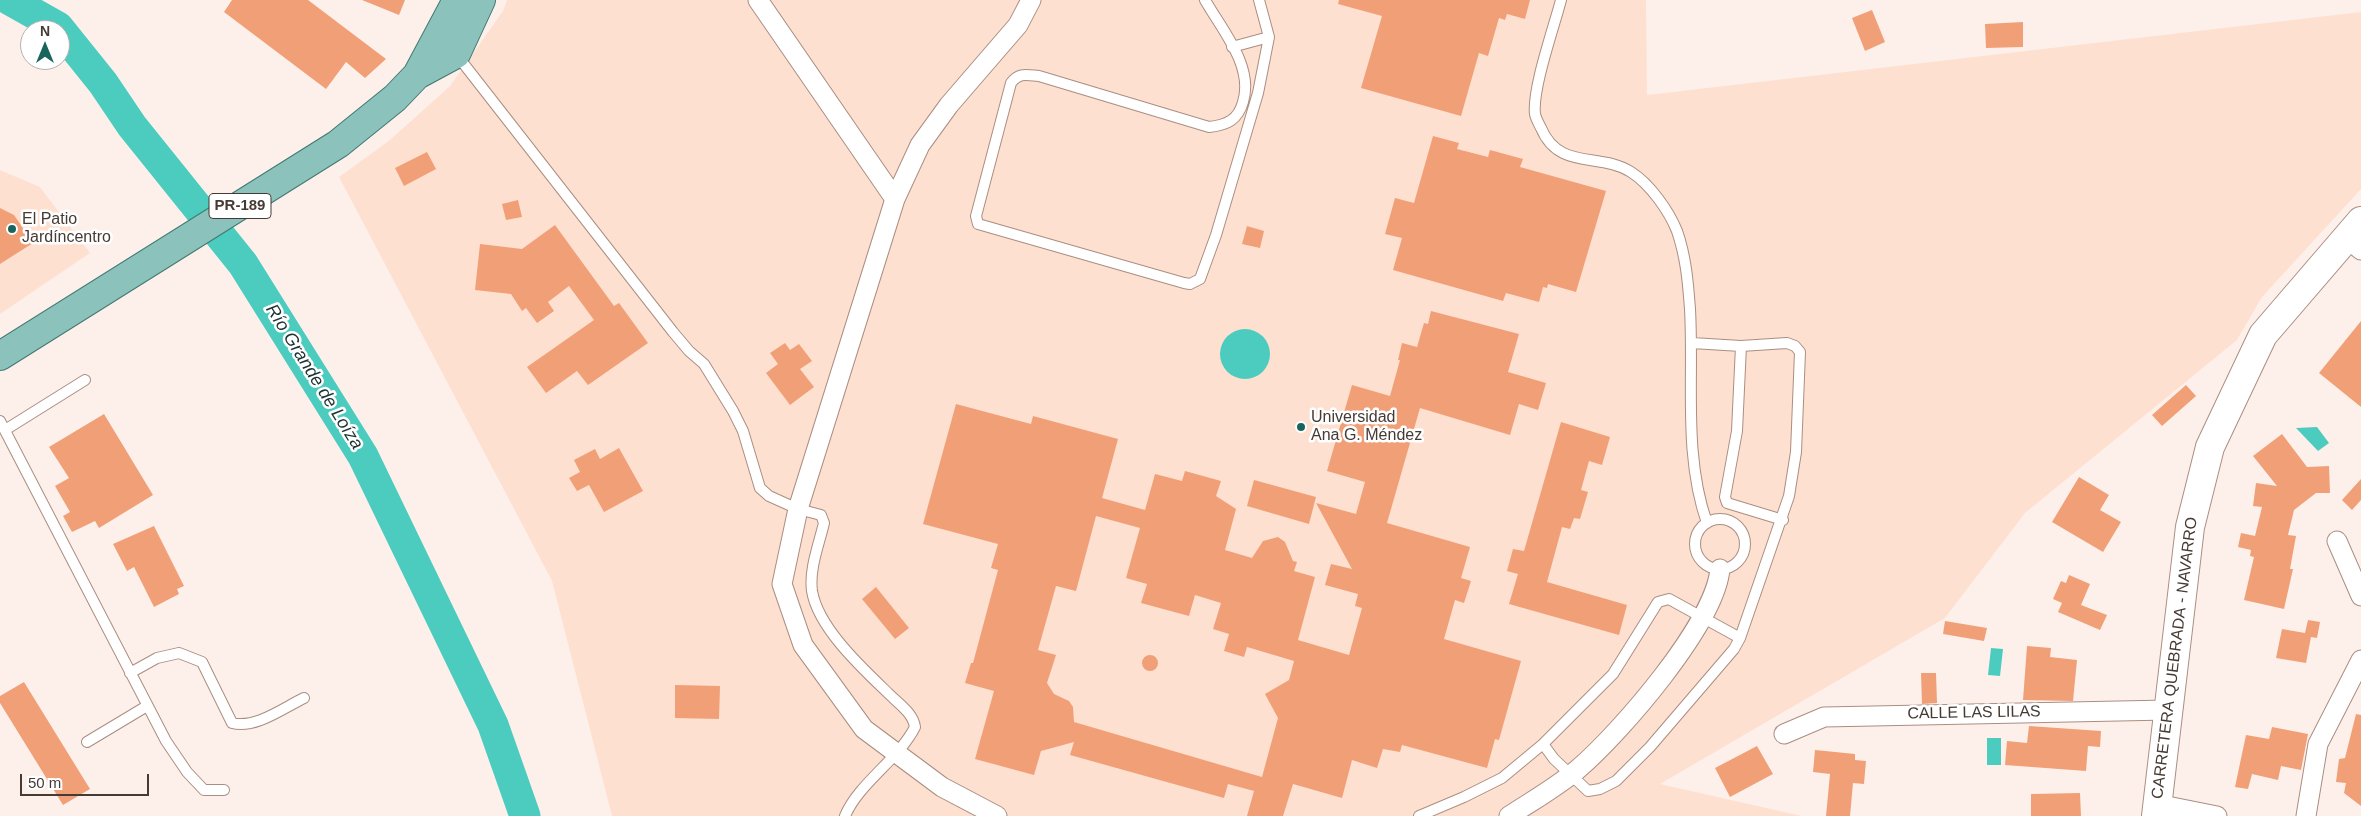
<!DOCTYPE html>
<html>
<head>
<meta charset="utf-8">
<style>
  body { margin:0 }
  #map { position:relative; width:2361px; height:816px; overflow:hidden; background:#fdf0eb; font-family:Helvetica,sans-serif }
  canvas { display:block }
  .north { position:absolute; left:20px; top:20px; width:50px; height:50px; box-sizing:border-box; background:#fff; border:1px solid #b5b0ae; border-radius:50%; rotate:0deg; font-size:14px; font-weight:700; line-height:20px; text-align:center; color:#463a34 }
  .north::after { content:''; display:block; margin:auto; width:18px; height:22px; background:#19655e; clip-path:polygon(50% 0,100% 100%,50% 72%,0 100%) }
  .scale { position:absolute; left:20px; top:774px; width:129px; height:22px; box-sizing:border-box; border:2px solid #463a34; border-top:0; padding-left:6px; font-size:15px; line-height:18px; white-space:nowrap; color:#463a34; -webkit-text-stroke:4px #fff; paint-order:stroke }
</style>
</head>
<body>
<div id="map">
<canvas width="2361" height="816"></canvas>
<div class="north">N</div>
<div class="scale">50 m</div>
</div>
<script>
const context = document.querySelector('canvas').getContext('2d');
context.lineJoin = 'round';
function paint(path, color) { context.fillStyle = color; context.fill(path, 'evenodd'); }
function strokePath(path, color, width, dash) { context.strokeStyle = color; context.lineWidth = width; context.lineCap = dash ? 'butt' : 'round'; context.setLineDash(dash || []); context.stroke(path); }
function write(font, color, halo, rows, align = 'center') {
  context.font = font + ' Helvetica,sans-serif'; context.lineWidth = 5; context.setLineDash([]); context.textBaseline = 'middle'; context.strokeStyle = halo; context.fillStyle = color; for (const [text, x, y, turn = 0] of rows) {
    context.save(); context.translate(x, y); context.rotate((+turn || 0) * Math.PI / 180); context.textAlign = isNaN(turn) ? turn : align; if (halo) context.strokeText(text, 0, 0); context.fillText(text, 0, 0); context.restore();
  }
}
paint(new Path2D(`
  M507,0H1646L1647,95L2361,12V189L2262,297L2237,340L2025,513L1945,618L1660,784L1802,816H612L552,581L339,177L390,140L450,86L503,11Z
  M0,170L40,187L90,253L0,314Z`), '#fee0d1');
paint(new Path2D(`
  M1220 354a25 25 0 1 1 50 0a25 25 0 1 1-50 0Z
  M2317,427L2329,443L2318,451L2296,428Z
  M1991,648L2003,649L2000,676L1988,675Z
  M1987,738H2001V765H1987Z`), '#4ccbbf');
strokePath(new Path2D(`
  M10,0L58,27L103,83L132,126L243,264L363,456L493,725L525,816`), '#4ccbbf', 31);
paint(new Path2D(`
  M232,0H308L386,59L365,78L346,62L326,89L224,12Z
  M362,0H405L399,15Z
  M1339,0H1530L1525,19L1507,14L1505,20L1499,18L1488,56L1479,53L1461,116L1361,88L1382,16L1338,4Z
  M1872,10L1885,42L1865,51L1852,18Z
  M2023,22V47L1986,48L1985,24Z
  M1433,136L1459,143L1457,149L1488,157L1490,150L1523,159L1520,167L1606,191L1576,292L1548,284L1547,288L1543,287L1539,302L1506,293L1503,301L1393,270L1402,238L1385,234L1395,198L1414,203Z
  M427,152L436,169L404,186L395,168Z
  M518,200L522,217L506,220L502,204Z
  M0,208L14,215L33,243L0,264Z
  M555,225L614,306L619,303L648,343L588,385L577,371L546,393L527,367L594,320L569,286L548,302L554,311L537,323L526,308L522,311L511,294L475,290L480,244L522,249Z
  M1247,226L1264,231L1260,248L1242,244Z
  M1431,311L1519,334L1508,372L1546,383L1538,410L1519,404L1510,435L1420,408L1387,523L1470,547L1461,578L1471,581L1464,603L1455,600L1444,639L1521,661L1499,740L1495,739L1487,768L1402,745L1400,752L1383,749L1377,768L1352,760L1342,798L1293,784L1283,816H1247L1254,791L1228,784L1224,798L1070,755L1074,742L1041,751L1034,775L975,759L994,691L965,683L971,663H973L998,570L991,568L998,544L923,524L956,404L1031,424L1033,416L1118,439L1102,498L1145,510L1155,474L1182,481L1185,471L1221,481L1216,496L1236,509L1225,550L1252,558L1263,541L1278,537L1285,542L1293,561L1297,562L1294,571L1315,577L1298,640L1349,655L1362,608L1355,606L1358,594L1325,585L1331,564L1352,569L1316,503L1356,514L1365,482L1327,471L1352,385L1390,396L1400,360H1398L1402,343L1417,347L1424,323L1428,324ZM1096,516L1140,528L1126,578L1147,584L1141,603L1189,616L1195,595L1221,603L1213,629L1229,634L1224,651L1244,657L1247,647L1294,661L1289,680L1265,694L1278,718L1262,777L1074,722L1073,707L1069,701L1054,694L1047,683L1056,655L1038,650L1056,586L1076,591Z
  M2361,321V407L2319,373Z
  M785,343L790,350L799,344L812,361L800,369L814,387L790,405L766,373L778,364L770,353Z
  M2186,385L2196,396L2162,426L2152,415Z
  M104,414L153,495L99,528L95,521L72,532L63,516L70,512L55,486L69,478L49,447Z
  M1561,422L1610,437L1602,465L1589,461L1581,490L1588,492L1580,519L1574,518L1570,529L1562,527L1547,582L1627,605L1619,635L1509,604L1518,574L1507,571L1513,549L1524,551Z
  M2282,434L2307,467L2329,466L2330,493H2316L2294,510L2288,535L2296,536L2290,569H2293L2284,609L2244,600L2254,557L2250,556L2251,550L2238,547L2241,533L2255,536L2262,507L2253,506L2256,483L2277,486L2253,456Z
  M619,448L643,491L604,512L589,485L577,491L569,478L580,472L574,460L595,449L600,459Z
  M2079,477L2109,495L2100,510L2121,522L2103,552L2052,522Z
  M2361,479V500L2352,510L2342,500Z
  M1254,480L1316,497L1309,524L1247,506Z
  M154,526L184,586L177,589L179,594L154,607L134,567L127,571L113,544Z
  M2069,575L2090,584L2081,605L2107,615L2100,630L2058,612L2062,603L2053,599L2061,581L2066,583Z
  M876,587L909,628L895,639L862,599Z
  M2308,620L2320,622L2317,638L2311,637L2306,663L2276,658L2282,629L2305,633Z
  M1945,621L1987,628L1984,641L1943,634Z
  M2027,646L2051,648L2050,657L2077,660L2073,701L2023,700Z
  M1142 663a8 8 0 1 1 16 0a8 8 0 1 1-16 0Z
  M1921,673H1936L1937,703L1922,704Z
  M24,682L90,789L63,805L0,703V696Z
  M675,685L720,686L719,719L675,718Z
  M2356,714L2361,715V806L2344,793L2346,783L2336,782L2339,759L2345,758Z
  M2029,726L2101,731L2100,747L2088,746L2086,771L2005,765L2007,741L2027,743Z
  M2272,727L2308,734L2301,770L2281,766L2278,780L2252,774L2248,789L2235,787L2246,735L2269,739Z
  M1757,746L1773,774L1730,797L1715,768Z
  M1815,750L1855,754V760L1866,761L1864,784L1853,783L1850,816H1826L1830,774L1813,772Z
  M2080,793L2081,816H2031V794Z`), '#f19f77');
const lane = new Path2D(`
  M1205,0C1222,30 1254,66 1243,102C1238,120 1227,125 1209,127L1039,76C1027,75 1019,72 1011,83L976,216L978,224L1184,283L1190,284L1200,279L1216,235L1258,93L1269,37L1259,0
  M1561,0C1554,27 1532,89 1535,114C1536,119 1539,124 1541,128C1559,171 1600,152 1631,172C1650,184 1669,211 1677,231C1686,257 1688,282 1690,309C1694,381 1683,454 1707,523
  M1232,47L1269,37
  M456,54L673,332L689,351L704,364L733,411L743,431L760,488L769,496L798,509L821,515L824,523C819,544 809,569 812,591C818,628 863,669 889,694C899,704 913,713 915,727C899,759 858,784 845,816
  M1741,346L1737,431L1725,497L1727,503L1783,520
  M0,421L166,741L187,772L204,790H224
  M5,430L85,380
  M1695 544a25 25 0 1 1 50 0a25 25 0 1 1-50 0Z
  M130,673L157,658L179,653L202,662L232,723C256,729 283,708 304,698
  M87,742L147,706
  M1543,744L1554,759L1588,791L1600,789L1616,781L1650,747L1734,649L1740,638L1789,496L1796,452L1800,352L1795,346L1787,343L1741,346L1692,343
  M1419,816L1464,797L1502,778L1543,744L1613,674L1658,602L1669,599L1740,638`);
const street = new Path2D(`
  M758,0L895,199L798,509L782,584L803,645L864,729L942,787L997,816
  M895,199L920,145L949,105L1018,25L1031,0
  M2346,237L2361,250
  M2337,541L2361,596
  M1784,734L1824,717L2168,710
  M2157,804L2217,816
  M1509,816C1532,801 1557,787 1578,769C1620,733 1715,624 1720,569
  M2306,816L2318,744L2361,660`);
const secondary = new Path2D(`
  M2156,816L2190,527L2210,447L2263,335L2361,221`);
const primary = new Path2D(`
  M417,75L456,54L481,0
  M0,356L338,144L395,98L417,75L457,0`);
strokePath(lane, '#aa8e81', 12);
strokePath(street, '#aa8e81', 21);
strokePath(secondary, '#aa8e81', 30);
strokePath(primary, '#417870', 30);
strokePath(lane, '#fff', 10);
strokePath(street, '#fff', 19);
strokePath(secondary, '#fff', 28);
strokePath(primary, '#8bc2bc', 28);
for (const [x, y, r, color] of [
  [12,229,5,"#19655e"],
  [1301,427,5,"#19655e"]
]) { const dot = new Path2D(); dot.arc(x, y, r, 0, 2 * Math.PI); context.fillStyle = color; context.fill(dot); strokePath(dot, '#fff', 2); }
for (const [x, y, w] of [
  [240,206,62]
]) { const box = new Path2D(); box.roundRect(x - w / 2, y - 12.5, w, 25, 4); context.fillStyle = '#fff'; context.fill(box); strokePath(box, '#463a34', 1); }
write('bold 15px', '#463a34', null, [
  ["PR-189",240,206]
]);
write('16px', '#463a34', '#fff', [
  ["El Patio",22,220],
  ["Jardíncentro",22,238],
  ["Universidad",1311,418],
  ["Ana G. Méndez",1311,436]
], 'left');
write('16px', '#463a34', '#fff', [
  ["CARRETERA QUEBRADA - NAVARRO",2175,658,-83],
  ["CALLE LAS LILAS",1974,713,-1]
]);
write('italic 18px', '#1c3230', '#fff', [
  ["Río Grande de Loíza",314,377,58]
]);
</script>
</body>
</html>
